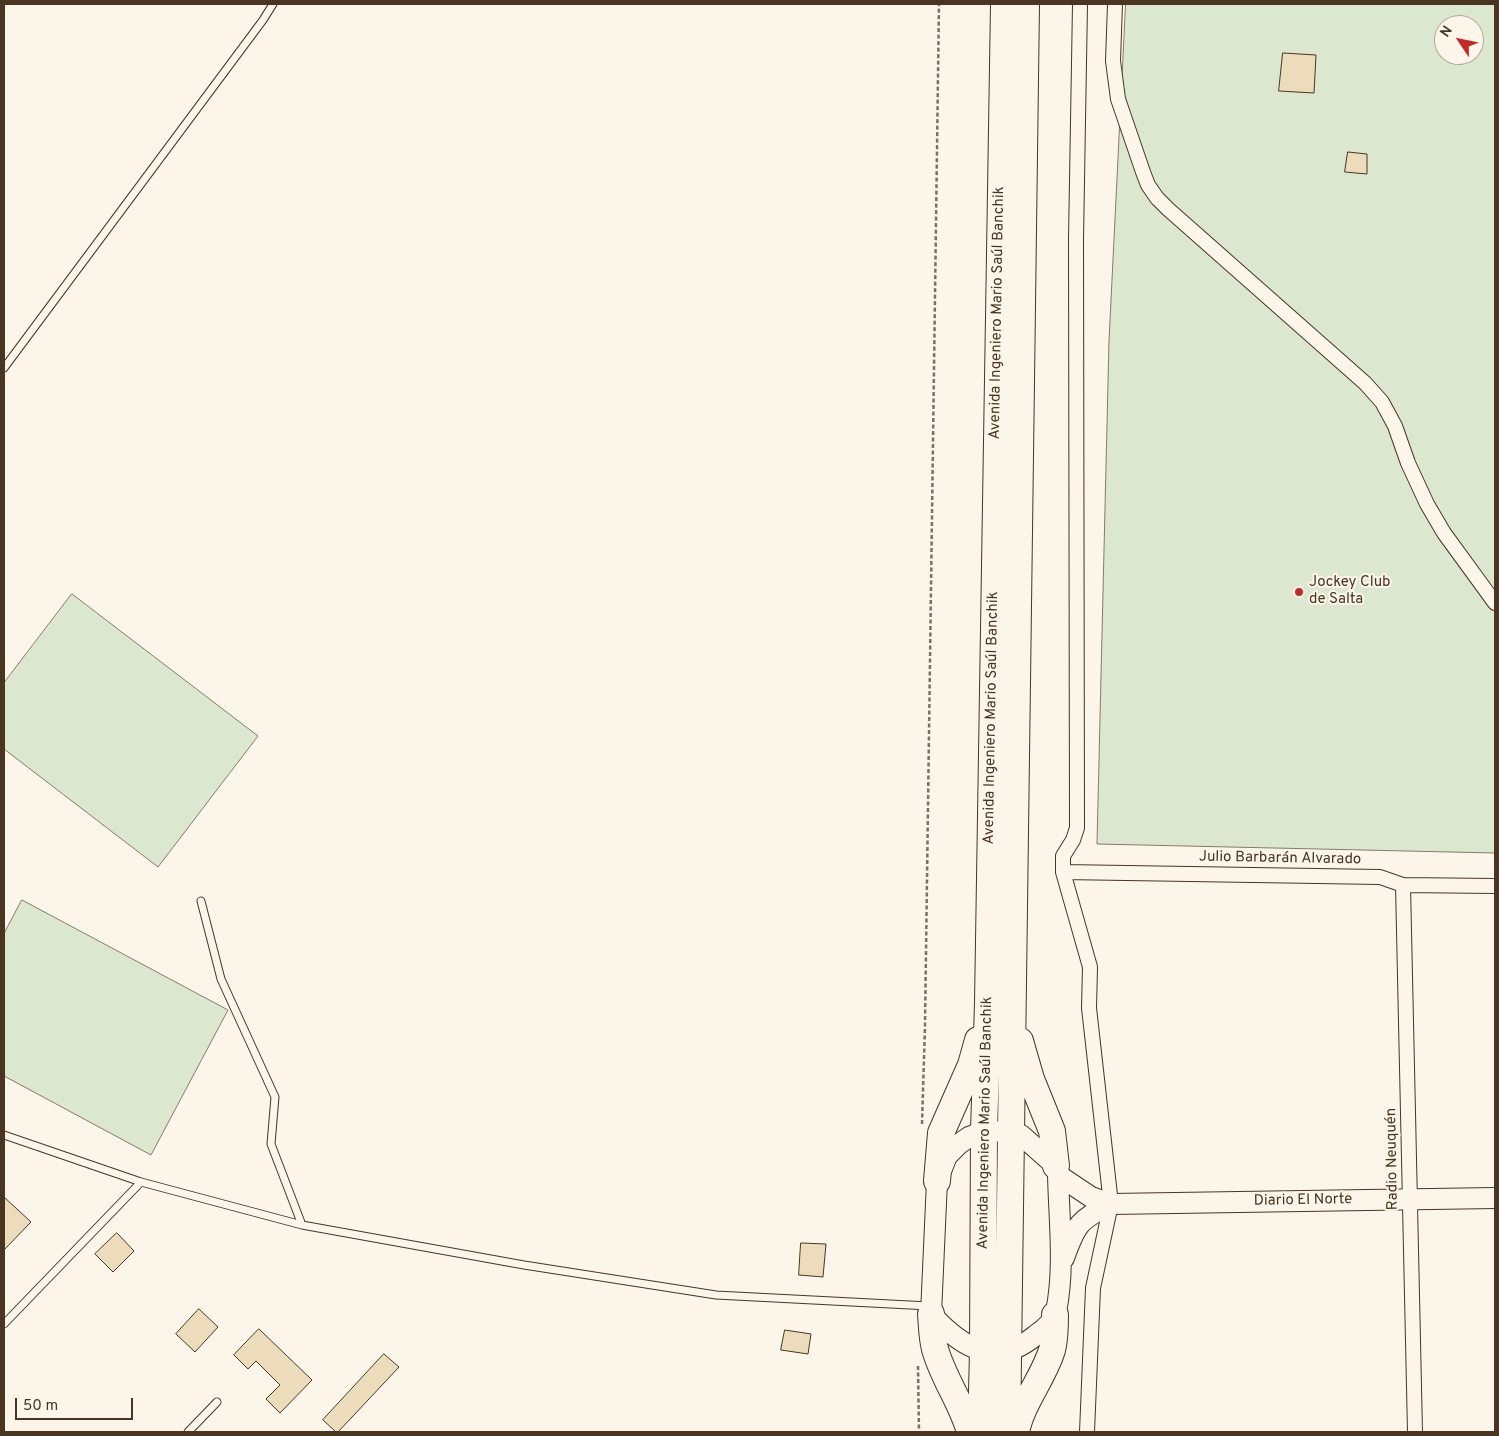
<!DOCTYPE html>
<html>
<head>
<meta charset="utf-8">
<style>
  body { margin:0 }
  #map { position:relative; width:1499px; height:1436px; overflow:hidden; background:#fbf6e9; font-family:Overpass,sans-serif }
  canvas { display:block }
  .frame { position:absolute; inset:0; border:5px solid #4a3520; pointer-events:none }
  .north { position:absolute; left:1434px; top:15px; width:50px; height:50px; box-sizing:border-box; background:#fbf6e9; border:1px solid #b4a999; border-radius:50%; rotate:304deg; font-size:14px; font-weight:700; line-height:20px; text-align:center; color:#4a3520 }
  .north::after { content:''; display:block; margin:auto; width:18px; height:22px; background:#c62828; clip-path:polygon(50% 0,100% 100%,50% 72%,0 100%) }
  .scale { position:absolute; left:15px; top:1398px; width:118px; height:22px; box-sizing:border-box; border:2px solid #4a3520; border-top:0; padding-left:6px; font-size:15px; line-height:18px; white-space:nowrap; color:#4a3520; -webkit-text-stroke:4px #fbf6e9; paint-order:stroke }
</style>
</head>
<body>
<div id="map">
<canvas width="1499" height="1436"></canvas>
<div class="frame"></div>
<div class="north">N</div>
<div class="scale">50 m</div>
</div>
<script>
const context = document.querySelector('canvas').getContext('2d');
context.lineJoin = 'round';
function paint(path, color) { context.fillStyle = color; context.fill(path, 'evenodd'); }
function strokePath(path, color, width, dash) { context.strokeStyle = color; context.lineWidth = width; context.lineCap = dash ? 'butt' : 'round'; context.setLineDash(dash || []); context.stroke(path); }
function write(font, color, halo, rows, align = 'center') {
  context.font = font + ' Overpass,sans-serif'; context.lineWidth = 4; context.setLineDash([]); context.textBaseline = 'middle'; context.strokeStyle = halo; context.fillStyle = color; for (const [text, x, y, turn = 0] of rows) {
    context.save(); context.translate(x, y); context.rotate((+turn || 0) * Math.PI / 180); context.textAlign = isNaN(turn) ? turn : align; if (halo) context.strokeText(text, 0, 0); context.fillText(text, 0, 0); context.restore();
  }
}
const green = new Path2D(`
  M1126,4H1495V853L1097,844L1109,341ZM1444,25H1474V55H1444Z
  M72,594L258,736L158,867L4,749V683Z
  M22,900L228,1010L151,1155L4,1076V934Z`);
paint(green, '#dce7d0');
strokePath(green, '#887966', 1);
const building = new Path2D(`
  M1283,53L1316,55L1314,93L1279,91Z
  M1348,152L1367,154V174L1345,172Z
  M4,1197L31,1222L4,1250Z
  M117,1233L134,1251L113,1272L95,1254Z
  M801,1243L826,1244L823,1277L799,1275Z
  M199,1309L218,1327L195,1352L176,1334Z
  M259,1329L312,1380L280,1413L266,1399L280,1385L256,1361L248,1369L234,1355Z
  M785,1330L811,1334L808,1354L781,1350Z
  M384,1354L399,1367L338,1432H336L323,1420Z`);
paint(building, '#ecdcbc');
strokePath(building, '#4a3520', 1);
const lane = new Path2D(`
  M4,368L263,20L273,4
  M201,901L221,979L275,1097L271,1144L302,1225
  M4,1135L141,1182L302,1225L524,1265L716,1295L929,1306
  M4,1324L141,1182
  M188,1432L217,1402`);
const street = new Path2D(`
  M1080,4L1076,239L1077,828L1073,840L1063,856V872L1090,967L1089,1008L1111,1204L1093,1288L1087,1432
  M1115,4L1113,61L1118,99L1143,172L1148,185L1157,198L1168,209L1365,383L1382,402L1395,426L1408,463L1427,504L1444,533L1495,603
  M1063,872L1380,877L1403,885L1495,886
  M1403,885L1415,1432`);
const secondary = new Path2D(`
  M984,1131L1011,1132L1021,1135L1056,1166L1058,1175C1059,1220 1065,1268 1056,1312C1054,1321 1043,1330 1036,1335C996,1369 962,1348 931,1314L937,1181L947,1156L959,1144L969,1137Z
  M1058,1175L1091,1197L1111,1204L1495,1198
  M1064,1258C1076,1224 1079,1220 1111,1204`);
const highway = new Path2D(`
  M1020,1041L1031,1079L1052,1131L1056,1166
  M937,1181L941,1133L971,1065L978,1040
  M931,1314C932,1326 932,1338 935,1349C943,1378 962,1403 970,1432
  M981,1432L983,1351L984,1131L988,1003L1004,4
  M1007,1432L1026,4
  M1016,1432C1022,1402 1043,1379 1052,1350C1055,1339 1055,1327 1055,1315`);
strokePath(lane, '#4a3520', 9);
strokePath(street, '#4a3520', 16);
strokePath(secondary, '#4a3520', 22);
strokePath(highway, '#4a3520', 28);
strokePath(new Path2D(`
  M922,1124L925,1026L939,4
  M918,1366L919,1432`), '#7f6f5c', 2.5, [4, 2.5]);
strokePath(lane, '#fbf6e9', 7);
strokePath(street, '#fbf6e9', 14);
strokePath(secondary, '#fbf6e9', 20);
strokePath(highway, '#fbf6e9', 26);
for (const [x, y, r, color] of [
  [1299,592,5,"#c62828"]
]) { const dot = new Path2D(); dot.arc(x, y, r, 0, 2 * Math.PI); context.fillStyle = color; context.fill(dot); strokePath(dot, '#fbf6e9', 2); }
write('15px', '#4a3520', '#fbf6e9', [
  ["Avenida Ingeniero Mario Saúl Banchik",998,313,-89],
  ["Avenida Ingeniero Mario Saúl Banchik",992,718,-89],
  ["Julio Barbarán Alvarado",1280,859,1],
  ["Avenida Ingeniero Mario Saúl Banchik",986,1123,-89],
  ["Radio Neuquén",1393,1159,-91],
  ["Diario El Norte",1303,1201,-1]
]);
write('15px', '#4a3520', '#fbf6e9', [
  ["Jockey Club",1309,583],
  ["de Salta",1309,600]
], 'left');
</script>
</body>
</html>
